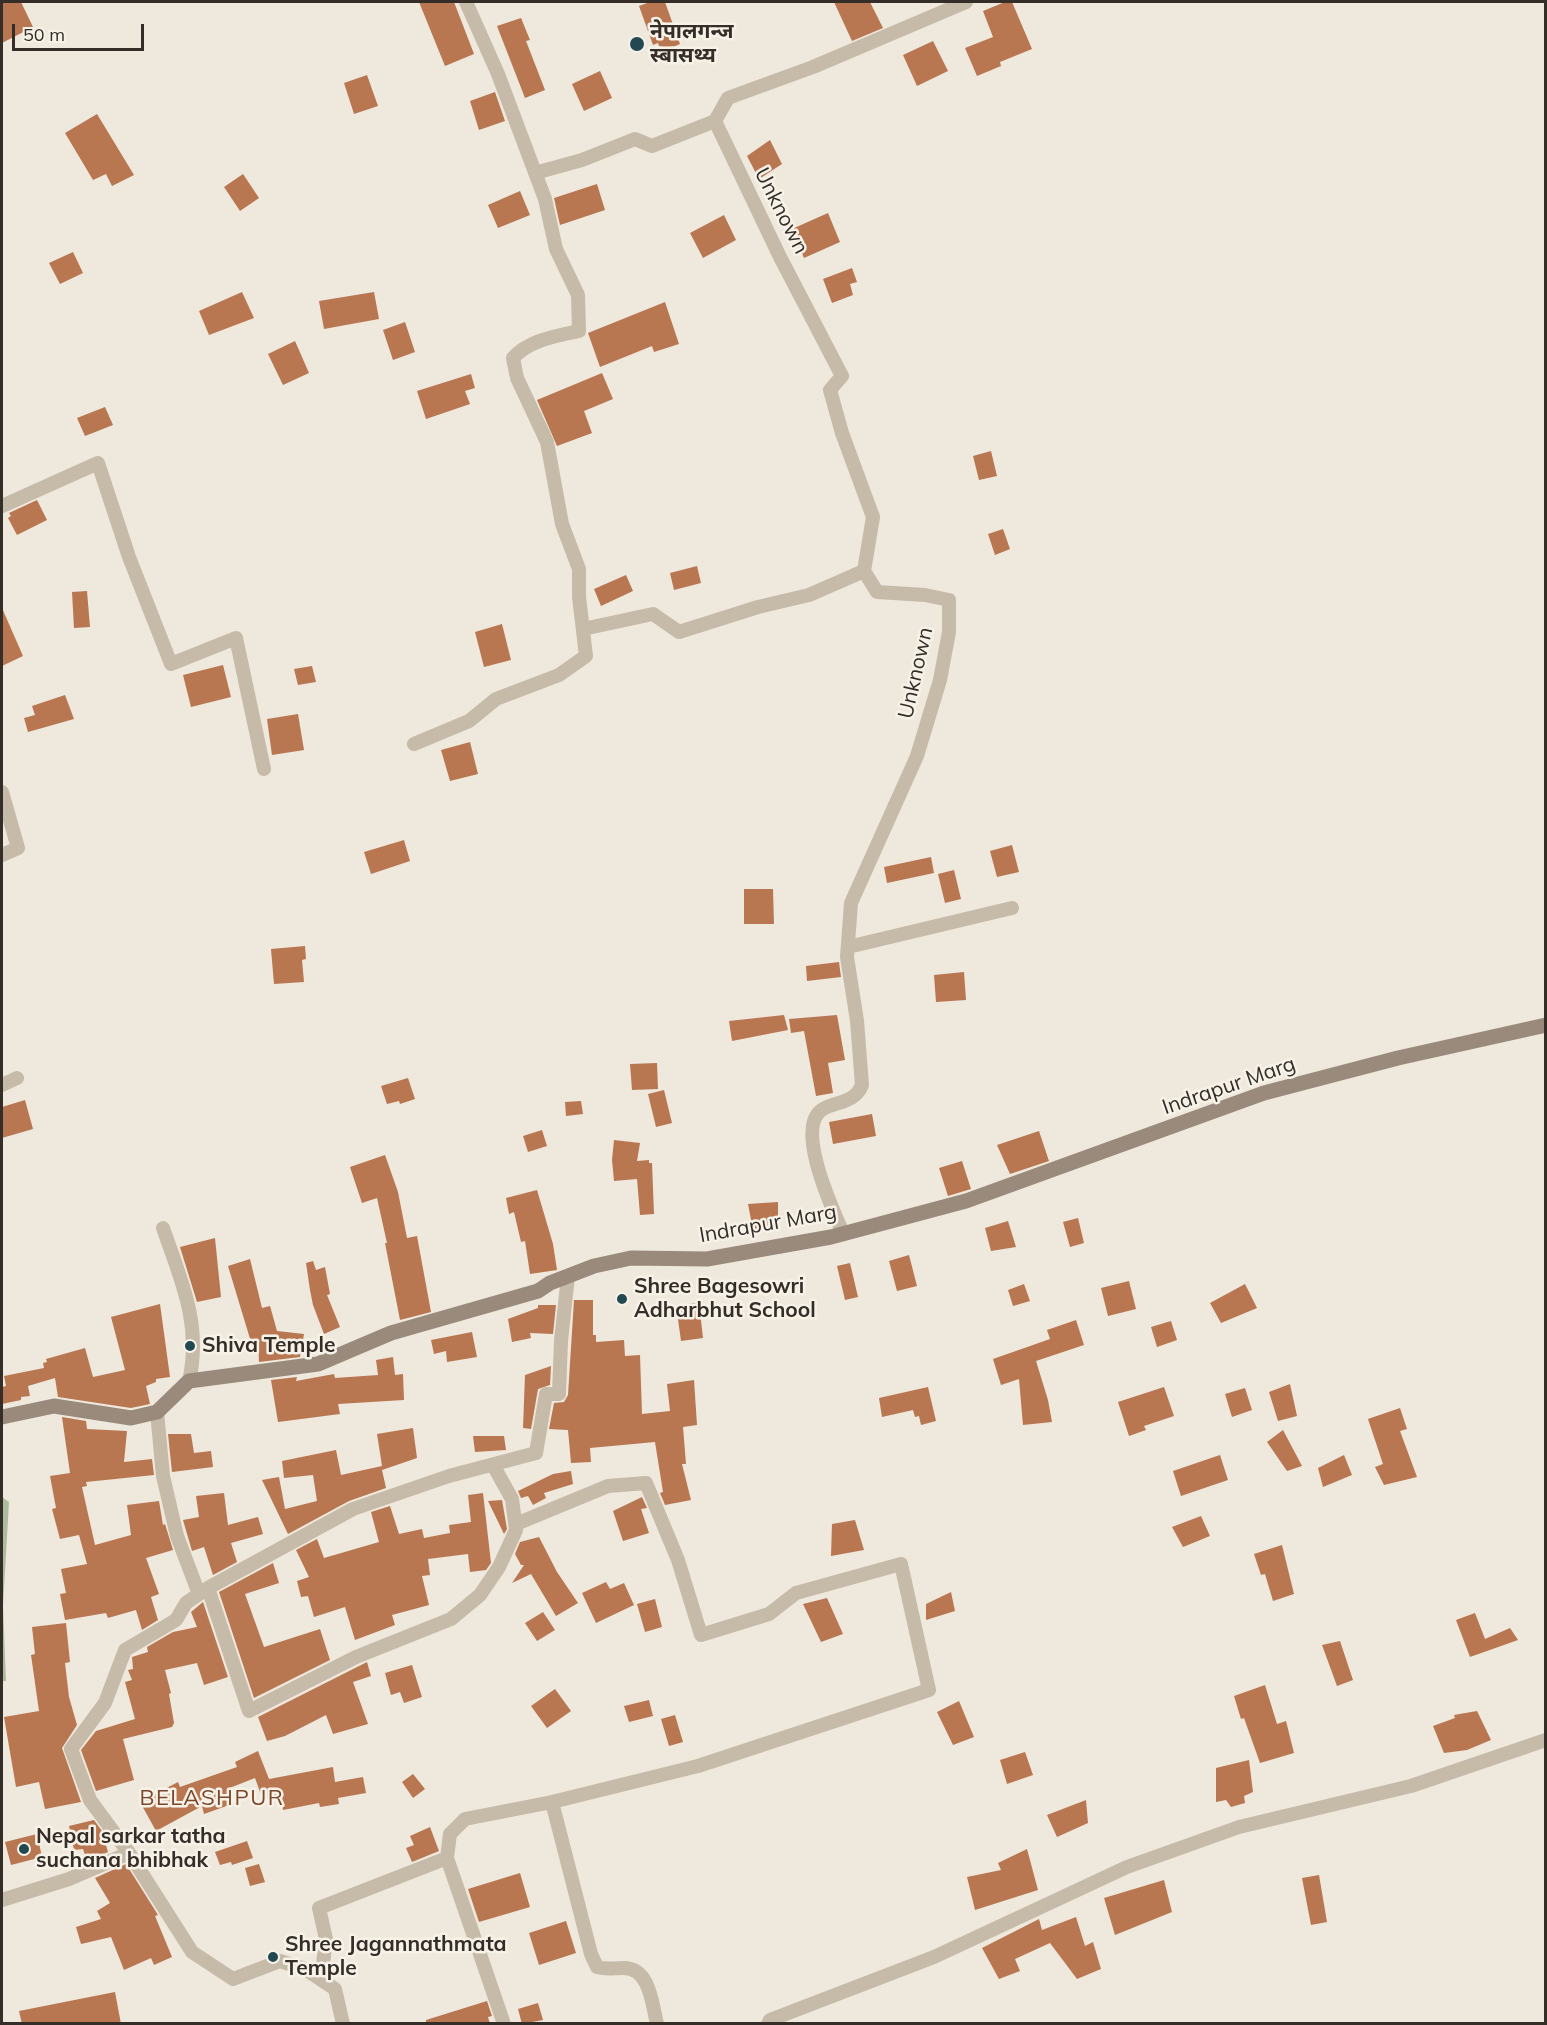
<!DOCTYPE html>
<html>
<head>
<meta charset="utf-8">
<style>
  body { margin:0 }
  #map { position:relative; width:1547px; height:2025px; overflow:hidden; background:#efe8dc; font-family:Mulish,sans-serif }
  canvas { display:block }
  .frame { position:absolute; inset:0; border:3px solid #342d28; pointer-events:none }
  .scale { position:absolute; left:12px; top:24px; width:132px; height:27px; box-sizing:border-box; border:3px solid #342d28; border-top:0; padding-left:8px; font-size:18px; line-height:21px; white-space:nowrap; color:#342d28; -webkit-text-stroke:4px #f7f2e8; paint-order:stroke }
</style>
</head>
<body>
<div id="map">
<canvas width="1547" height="2025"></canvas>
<div class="frame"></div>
<div class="scale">50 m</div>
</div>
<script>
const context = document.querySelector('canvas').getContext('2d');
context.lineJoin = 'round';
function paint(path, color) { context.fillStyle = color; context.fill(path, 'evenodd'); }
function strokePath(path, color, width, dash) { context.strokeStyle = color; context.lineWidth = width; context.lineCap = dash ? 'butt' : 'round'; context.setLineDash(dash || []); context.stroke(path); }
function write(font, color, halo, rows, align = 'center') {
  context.font = font + ' Mulish,"Noto Sans Devanagari",sans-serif'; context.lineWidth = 5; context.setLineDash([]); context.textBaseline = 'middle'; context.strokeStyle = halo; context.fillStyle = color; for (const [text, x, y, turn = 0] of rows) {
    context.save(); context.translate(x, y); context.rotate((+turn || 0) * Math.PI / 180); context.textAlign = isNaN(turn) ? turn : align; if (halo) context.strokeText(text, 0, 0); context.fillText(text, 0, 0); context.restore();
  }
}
paint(new Path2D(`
  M2,1497L9,1502L3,1606L6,1681H2Z`), '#aebc9e');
paint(new Path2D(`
  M2,2H21L33,27L2,43Z
  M419,2H454L474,54L445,66Z
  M650,2H665L680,44L661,52L658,43L653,45L639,6Z
  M834,2H870L883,28L852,41Z
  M1005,2H1012L1032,49L1000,62L1001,66L977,76L965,48L993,37L983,11Z
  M521,18L530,40L526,41L545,90L525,98L497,26Z
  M933,41L948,71L917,86L903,55Z
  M600,71L612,98L584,111L572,84Z
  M367,75L378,106L354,114L344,83Z
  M495,92L505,121L479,130L470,101Z
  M97,114L134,175L112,186L106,174L93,180L65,133Z
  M770,140L782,164L759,179L747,156Z
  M243,174L259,198L240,211L224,187Z
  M597,184L605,210L560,225L554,198Z
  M520,191L530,215L498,228L488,205Z
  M828,213L840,242L804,258L792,229Z
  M724,215L736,240L703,258L690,233Z
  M73,252L83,273L60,284L49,263Z
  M852,268L857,282L850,284L853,295L832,303L823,279Z
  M242,292L254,318L209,335L199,311Z
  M374,292L379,319L324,329L319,301Z
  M665,302L679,344L654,352L652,346L600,367L588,333Z
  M405,322L415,352L393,360L383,330Z
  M295,341L309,373L283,385L268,354Z
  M602,373L613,399L584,411L592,433L557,446L537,400Z
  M471,374L475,388L465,391L470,404L426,419L417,391Z
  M105,407L113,425L85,436L77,418Z
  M991,451L997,476L979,480L973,456Z
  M37,500L47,520L17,535L8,518L11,516L9,513Z
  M1003,529L1010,549L995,555L988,534Z
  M697,566L701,583L674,590L670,573Z
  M626,575L633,591L601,606L594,589Z
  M87,591L90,627L74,628L72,592Z
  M2,608L23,656L2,666Z
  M502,624L511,660L484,667L475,632Z
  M223,665L231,697L191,707L183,675Z
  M312,666L316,682L298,685L294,669Z
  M65,695L74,719L28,732L24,718L35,715L32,706Z
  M298,714L304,750L272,755L267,719Z
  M470,742L478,774L450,781L441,750Z
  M404,840L410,861L371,874L364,852Z
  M1012,845L1019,872L997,877L990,851Z
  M931,857L934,873L887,883L884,867Z
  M954,870L961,899L945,903L938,874Z
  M744,889H773L774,924H744Z
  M305,946L306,959L302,960L304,982L274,984L271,949Z
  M839,962L841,977L807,981L806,966Z
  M964,972L966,1000L936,1002L934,975Z
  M784,1015L788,1030L732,1041L729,1021Z
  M837,1015L845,1060L828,1063L833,1093L816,1096L804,1031L791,1033L789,1019Z
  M657,1063L658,1089L632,1090L630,1064Z
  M408,1078L415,1099L400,1104L399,1101L387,1104L381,1086Z
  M664,1090L672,1123L656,1127L648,1094Z
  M25,1100L33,1129L2,1138V1107Z
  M581,1101L583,1114L566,1116L565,1102Z
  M872,1114L876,1136L833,1144L829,1122Z
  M542,1130L547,1146L528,1152L523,1136Z
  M1039,1131L1049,1161L1010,1174L997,1145Z
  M614,1140L640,1143L637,1161L649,1160V1163H652L654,1214L640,1215L637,1179L614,1181L612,1160Z
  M385,1155L398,1192L407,1238L417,1236L431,1312L400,1320L385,1243H387L377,1198L362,1203L350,1167Z
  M962,1161L971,1189L948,1196L939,1168Z
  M537,1190L553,1244L557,1270L530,1274L525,1241L521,1242L514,1212L509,1214L506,1198Z
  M778,1202V1223L753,1230L748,1204Z
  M1078,1218L1084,1243L1070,1247L1063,1222Z
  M1008,1221L1016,1247L991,1251L985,1228Z
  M215,1238L221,1297L197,1302L180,1247Z
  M909,1255L917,1286L897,1291L889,1261Z
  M250,1259L262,1308L270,1306L277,1331L304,1334L300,1357L259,1362L258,1340L251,1342L228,1266Z
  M313,1261L316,1270L325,1267L330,1294L327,1295L340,1327L324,1334L313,1305L310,1290L306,1263Z
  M850,1263L858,1297L845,1300L837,1266Z
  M1129,1281L1136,1309L1108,1316L1101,1288Z
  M1024,1284L1030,1301L1013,1306L1008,1290Z
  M1245,1284L1257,1308L1221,1323L1210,1303Z
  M574,1300H593V1335H596V1342L624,1340L625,1356L640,1355L642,1414L670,1411L667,1384L694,1380L697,1425L683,1427L686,1464H682L691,1500L665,1505L660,1493L663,1492L655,1442L590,1448L591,1462L571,1463L568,1430L549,1429L554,1403L564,1402L568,1395Z
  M699,1303L703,1338L681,1341L676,1305Z
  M160,1304L170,1377L156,1379V1382L146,1386L150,1404L131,1408L58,1397L55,1378L28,1386L30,1396L21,1397V1400L2,1404V1387L6,1386L4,1376L44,1368L43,1363L47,1362L46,1359L85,1348L93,1377L125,1370L111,1317Z
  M538,1305H556L553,1334L530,1333L531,1338L512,1342L508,1319L538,1308Z
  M1076,1320L1084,1345L1036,1361L1048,1400L1052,1422L1023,1425L1019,1379L1001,1385L993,1359L1050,1339L1047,1330Z
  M1171,1321L1177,1340L1157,1347L1151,1327Z
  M472,1332L477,1357L447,1362L446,1351L434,1354L431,1340Z
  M393,1357L395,1375L403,1374L404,1400L338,1404L340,1414L278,1422L271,1380L297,1377L296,1381L334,1374L335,1378L378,1375L376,1360Z
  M551,1366L550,1385L538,1389L531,1429L523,1428L525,1375Z
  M1290,1384L1297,1416L1278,1421L1269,1392Z
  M928,1387L936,1421L921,1425L919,1416L915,1417L913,1410L882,1417L879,1398Z
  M1164,1387L1174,1416L1144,1426L1146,1430L1129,1436L1118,1402Z
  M1245,1388L1252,1410L1232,1417L1225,1394Z
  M1400,1408L1407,1429L1400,1431L1417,1477L1384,1485L1375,1467L1383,1464L1368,1419Z
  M62,1417L86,1421L87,1429L127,1431L124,1462L152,1459L154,1475L86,1482L87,1486L82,1487L95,1545L131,1535L127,1505L159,1501L163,1525L165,1524L173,1550L146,1558L159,1594L151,1597L158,1620L142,1630L136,1610L108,1618L106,1613L65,1620L60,1594L66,1593L61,1569L87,1564L79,1535L60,1539L52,1509L56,1508L50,1476L70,1473Z
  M413,1428L417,1458L382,1470L386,1488L349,1501L288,1534L262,1480L279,1477L285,1509L317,1501L313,1475L284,1478L282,1461L336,1450L341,1475L382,1466L377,1434Z
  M1283,1430L1302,1466L1287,1471L1267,1442Z
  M168,1434H191L194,1453L211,1451L213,1467L172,1472Z
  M473,1436H504L506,1450L475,1452Z
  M1220,1455L1228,1480L1181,1496L1173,1471Z
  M1344,1455L1352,1475L1323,1487L1318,1468Z
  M571,1471L573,1484L544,1493L546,1498L533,1505L528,1496L521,1498L518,1491L553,1474Z
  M224,1493L228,1525L258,1517L263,1534L231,1543L237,1562L213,1575L204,1547L192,1551L183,1520L199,1517L196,1496Z
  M483,1493L491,1563L486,1570L470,1572L468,1554L428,1559L430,1575L422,1576L429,1605L392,1615L395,1625L355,1640L345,1607L314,1617L308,1596L301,1597L297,1581L309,1577L296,1550L317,1539L324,1558L379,1542L371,1512L390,1506L399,1534L422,1529L424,1538L450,1533L449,1525L471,1522L468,1495Z
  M642,1497L647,1508L641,1509L649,1533L623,1541L613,1511Z
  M502,1500L507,1529L504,1534L488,1501Z
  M1201,1516L1210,1536L1183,1547L1172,1527Z
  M855,1520L864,1550L831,1556L832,1524Z
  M539,1537L557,1572L578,1603L556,1616L531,1574L512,1583L524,1565H521L515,1554L520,1542Z
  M1282,1545L1294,1594L1273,1601L1265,1574L1261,1575L1254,1554Z
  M273,1563L279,1583L245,1594L264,1647L320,1629L330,1660L254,1698L219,1592Z
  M606,1582L610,1589L624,1583L634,1605L596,1623L582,1593Z
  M951,1592L955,1611L926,1620V1604Z
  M827,1598L843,1634L821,1642L803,1604Z
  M655,1599L662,1627L645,1632L637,1604Z
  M203,1602L228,1677L204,1685L197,1663L165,1670L171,1693L169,1694L174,1723L172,1727L123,1739L134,1780L96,1791L81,1750L96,1731L135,1719L125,1682L132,1680L128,1670L133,1669L132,1657L148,1652L147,1647L173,1632L197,1627L191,1612Z
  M543,1612L555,1630L537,1641L525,1623Z
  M1475,1613L1485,1639L1510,1628L1518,1640L1470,1657L1456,1620Z
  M66,1623L70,1662L65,1663L69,1697L77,1725L62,1748L81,1802L45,1809L39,1782L16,1787L4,1717L39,1711L31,1655L35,1654L32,1627Z
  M1340,1641L1353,1680L1337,1686L1322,1645Z
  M367,1662L371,1676L353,1682L368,1724L333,1734L326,1715L285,1736L267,1741L258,1717Z
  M412,1665L422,1697L404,1703L400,1692L391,1695L385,1673Z
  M1265,1685L1277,1724L1286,1721L1294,1753L1260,1763L1244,1718L1241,1719L1234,1696Z
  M555,1689L571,1711L547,1728L531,1706Z
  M649,1700L653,1716L629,1722L624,1706Z
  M959,1701L974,1737L953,1745L937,1712Z
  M1477,1711L1491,1740L1467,1750L1444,1753L1433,1726L1455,1718L1454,1715Z
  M675,1715L683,1742L669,1746L661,1719Z
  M258,1751L269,1779L333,1767L335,1782L363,1777L366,1793L338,1798L339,1804L320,1807L319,1803L283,1810L280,1794L263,1800L255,1778L227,1789L232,1804L204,1814L202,1806L156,1831L140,1802L178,1782L180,1787L237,1767L235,1762Z
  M1025,1752L1033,1775L1007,1784L1000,1760Z
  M1249,1760L1253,1792L1244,1796L1245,1803L1231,1807L1226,1800L1216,1802V1768Z
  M413,1774L425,1789L413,1798L402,1782Z
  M1086,1800L1088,1823L1057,1837L1047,1815Z
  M94,1820L102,1831L108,1852L87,1861L83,1849L74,1850L69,1826Z
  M430,1827L439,1851L412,1862L406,1848L414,1845L410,1836Z
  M37,1834L42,1857L11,1865L5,1842Z
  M247,1841L253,1858L232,1865L231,1862L220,1865L215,1852Z
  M1027,1849L1038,1890L975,1910L967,1877L1001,1870L998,1863Z
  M126,1864L158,1915L155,1916L172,1957L154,1965L151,1958L124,1970L111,1937L81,1944L76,1927L101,1919L97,1911L110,1903L95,1878Z
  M259,1864L265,1882L250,1886L245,1868Z
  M520,1873L530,1907L479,1922L468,1889Z
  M1319,1875L1327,1922L1311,1925L1302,1878Z
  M1164,1880L1172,1912L1115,1935L1104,1898Z
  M1076,1917L1085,1946L1093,1942L1101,1969L1077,1979L1050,1943L1015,1959L1020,1971L999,1979L982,1948L1039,1919L1042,1930Z
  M566,1921L576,1953L539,1965L529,1933Z
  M115,1992L121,2024H22L19,2011Z
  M487,2001L492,2016L488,2017L490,2024H426V2020Z
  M538,2003L543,2020L522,2024L518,2009Z`), '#b87651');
strokePath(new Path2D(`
  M715,121L728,98L813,67L966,2
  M535,173L582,160L635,139L652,146L715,121L780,257L842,376L830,390L842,433L873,517L864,571L877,592L925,595L949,600V632L940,680L917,756L851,903L847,957L857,1021L862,1085C855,1102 840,1101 825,1108C792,1123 833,1210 843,1233
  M2,506L98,463L129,557L171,664L236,638L264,769
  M583,629L653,614L679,632L758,607L809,595L864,571
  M414,744L469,721L496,699L559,675L586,656L579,597V569L562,524L547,442L517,378L513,358C529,340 556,336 579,331L578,295L556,249L545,199L498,74L466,2
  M2,792L18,848L2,855
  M848,947L1012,908
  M2,1085L17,1078
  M163,1228C181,1280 202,1325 189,1381
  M157,1412L163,1476L177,1536L199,1594
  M208,1588L249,1711L356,1657L451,1619L480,1595L499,1567L516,1530L512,1499L493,1465
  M552,1802L591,1954L597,1967C608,1970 613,1968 624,1968C650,1968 652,2004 657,2024
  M447,1858L504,2024
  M2,1900L69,1879L129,1853
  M321,1980L326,1939L319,1908L447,1858L450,1834L465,1819L552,1802L698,1766L929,1690L901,1564L796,1593L769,1614L701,1635L678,1560L646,1483L608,1486L516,1524
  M343,2024L335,1989L305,1969L280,1961L233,1979L192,1952L129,1853L90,1800L71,1749L105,1703L125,1650L176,1620L186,1603L208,1588L353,1509L449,1476L536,1453L546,1394H559L561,1341L568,1276
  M768,2024L770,2020L934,1957L1127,1867L1239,1827L1411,1786L1546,1740`), '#c6baa9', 14);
strokePath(new Path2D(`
  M2,1417L54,1406L131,1418L157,1412L189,1381L318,1364L391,1333L538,1291L550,1283L594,1266L631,1258L707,1259L831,1237L966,1201L1264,1093L1398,1058L1546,1025`), '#998a7b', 15);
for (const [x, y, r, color] of [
  [637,44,8,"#224851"],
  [622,1299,6,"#224851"],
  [190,1346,6,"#224851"],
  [24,1849,6,"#224851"],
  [273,1957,6,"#224851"]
]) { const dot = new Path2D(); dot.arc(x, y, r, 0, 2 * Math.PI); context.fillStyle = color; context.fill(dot); strokePath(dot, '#f7f2e8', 2); }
write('bold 21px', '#342d28', '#f7f2e8', [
  ["नेपालगन्ज",650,32],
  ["स्बासथ्य",650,56],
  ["Shree Bagesowri",634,1287],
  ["Adharbhut School",634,1311],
  ["Shiva Temple",202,1346],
  ["Nepal sarkar tatha",36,1837],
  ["suchana bhibhak",36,1861],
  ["Shree Jagannathmata",285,1945],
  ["Temple",285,1969]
], 'left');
write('21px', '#342d28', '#f7f2e8', [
  ["Unknown",781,211,63],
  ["Unknown",916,673,-77],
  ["Indrapur Marg",1229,1086,-19],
  ["Indrapur Marg",768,1224,-10]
]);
context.letterSpacing = '1.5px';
write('22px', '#7a472a', '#f7f2e8', [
  ["BELASHPUR",212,1798]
]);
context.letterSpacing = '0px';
</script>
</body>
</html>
